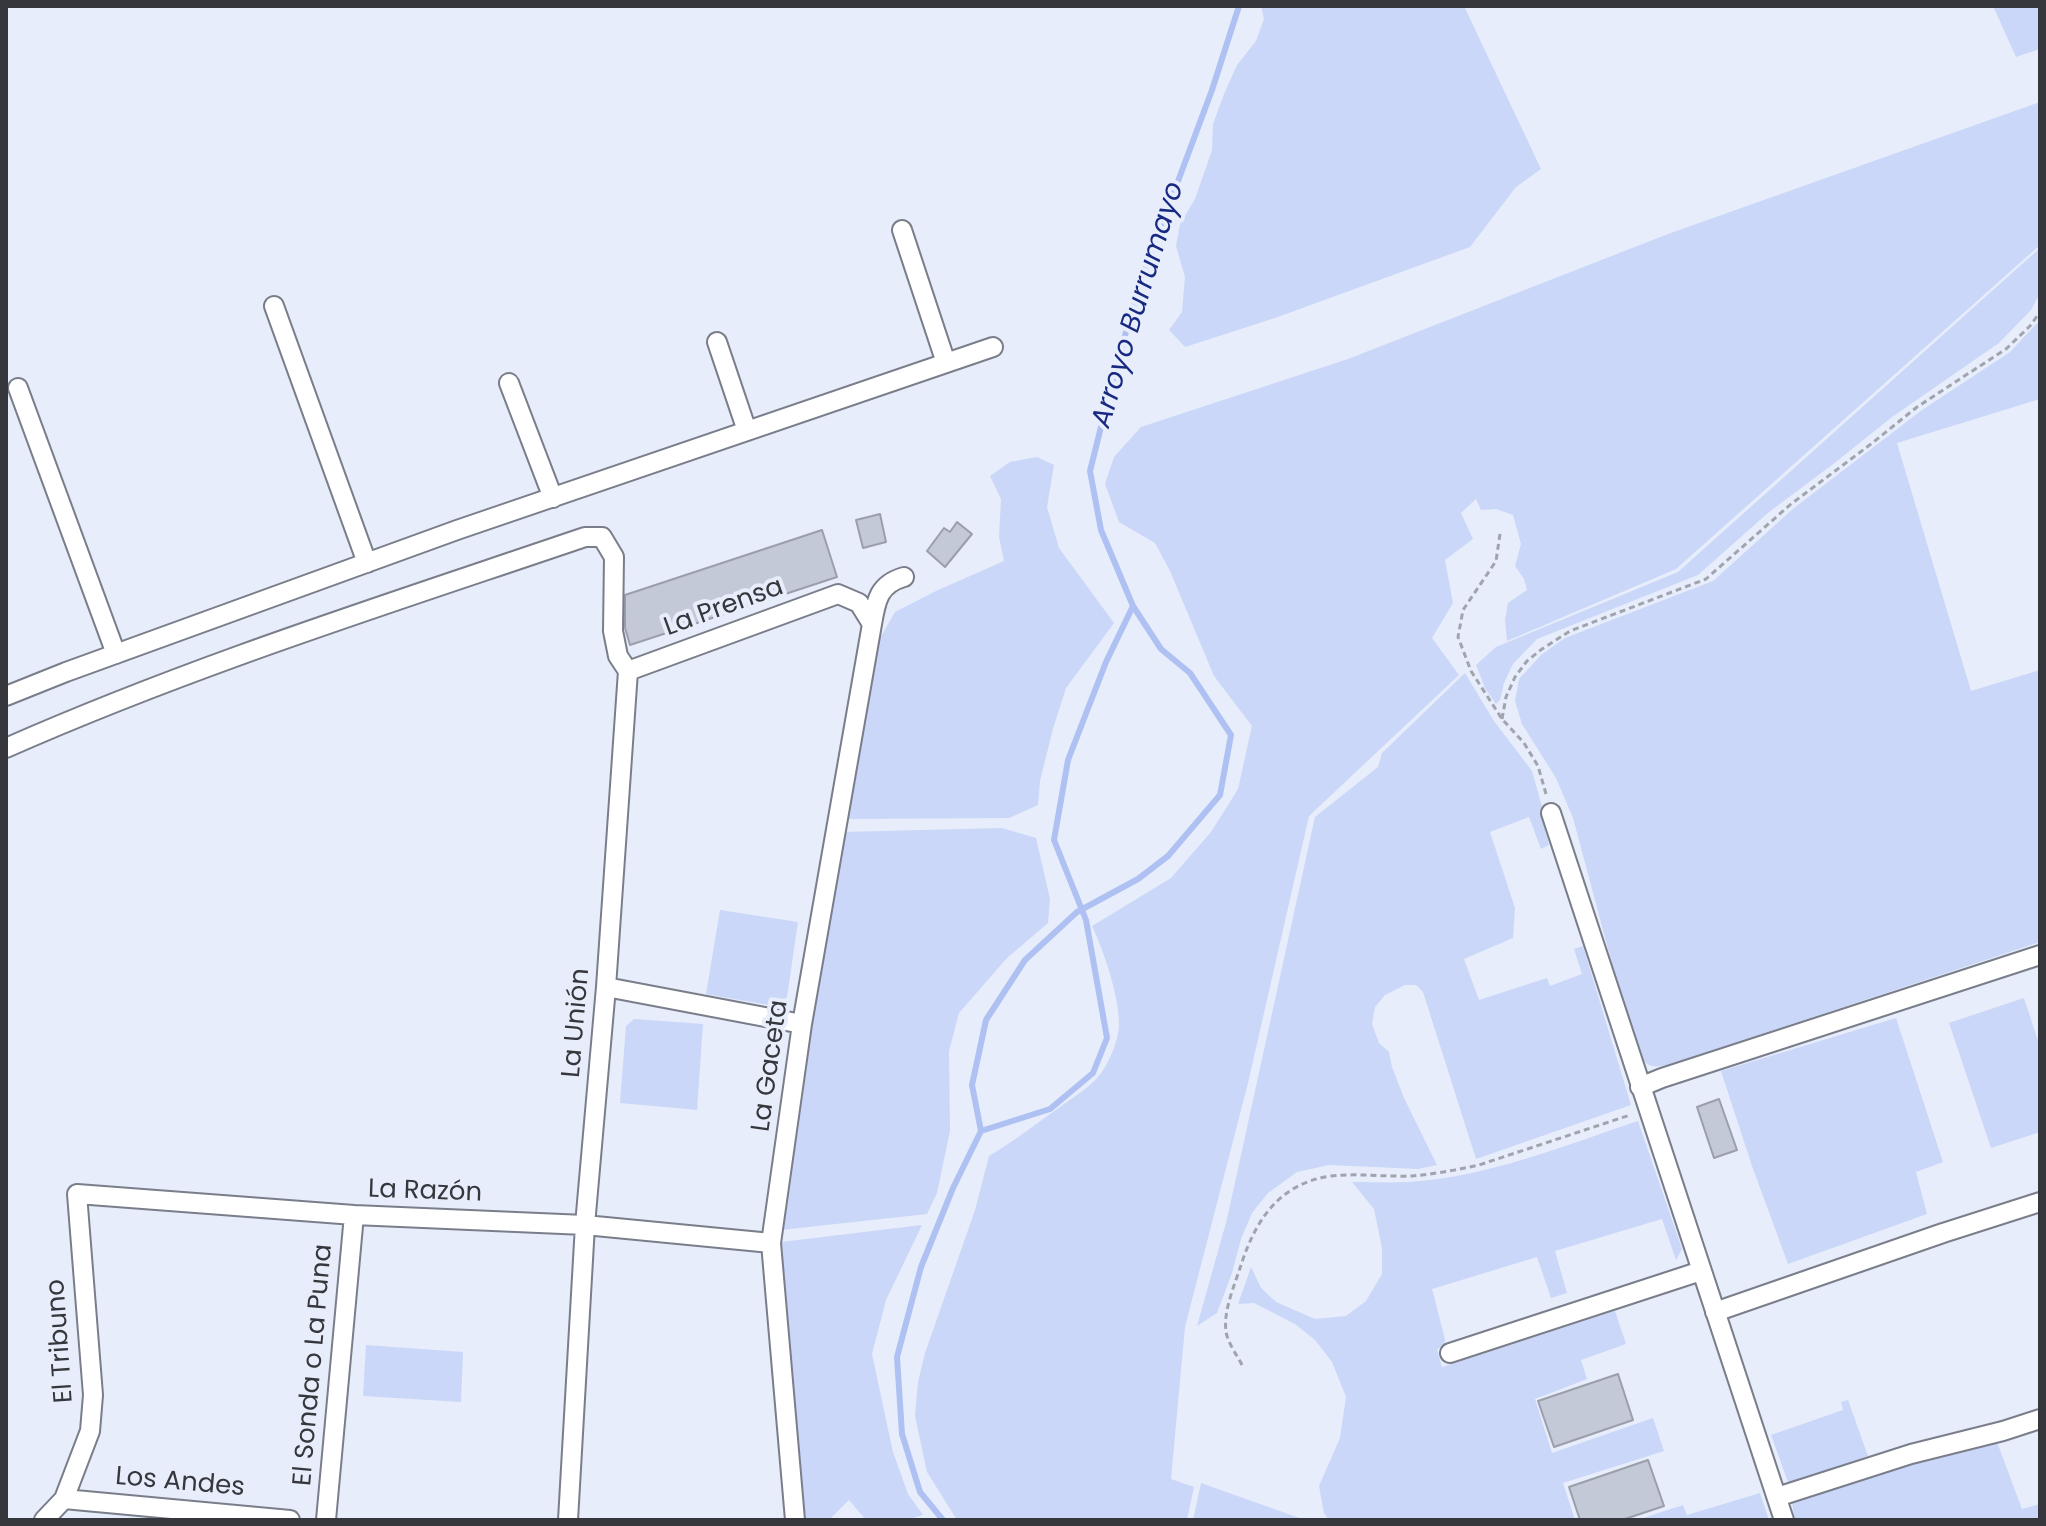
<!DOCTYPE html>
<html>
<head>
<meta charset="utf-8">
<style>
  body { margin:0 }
  #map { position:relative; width:2046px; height:1526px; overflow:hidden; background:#e7edfa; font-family:Poppins,sans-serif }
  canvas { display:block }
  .frame { position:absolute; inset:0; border:8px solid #35373c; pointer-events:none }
</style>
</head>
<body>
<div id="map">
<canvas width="2046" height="1526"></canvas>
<div class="frame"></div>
</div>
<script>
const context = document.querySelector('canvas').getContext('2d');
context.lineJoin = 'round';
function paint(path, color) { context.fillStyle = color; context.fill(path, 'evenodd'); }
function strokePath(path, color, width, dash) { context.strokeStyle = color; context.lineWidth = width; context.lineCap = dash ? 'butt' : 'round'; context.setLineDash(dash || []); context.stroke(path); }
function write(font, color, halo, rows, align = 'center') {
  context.font = font + ' Poppins,sans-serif'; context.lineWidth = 8; context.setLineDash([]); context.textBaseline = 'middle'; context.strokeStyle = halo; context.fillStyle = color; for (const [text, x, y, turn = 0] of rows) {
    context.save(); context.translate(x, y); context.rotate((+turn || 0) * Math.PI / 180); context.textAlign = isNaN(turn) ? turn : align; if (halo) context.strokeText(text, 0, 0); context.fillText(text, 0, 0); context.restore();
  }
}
paint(new Path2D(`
  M1261,6H1464L1541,169L1516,187L1470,247L1275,318L1185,347L1169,330L1182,312L1185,277L1176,246L1180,224L1195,199L1212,150L1213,124L1224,94L1237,65L1256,41L1264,19Z
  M1993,6H2040V49L2016,57Z
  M2040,102V245L1676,569L1507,641L1505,620L1508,603L1527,590L1524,579L1515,566L1521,544L1513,515L1496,509L1481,510L1476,499L1461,513L1473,539L1445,560L1453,603L1432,638L1459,675L1309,816L1248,1083L1185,1327L1171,1479L1194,1487L1187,1520H957L927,1472L915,1416L918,1382L925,1353L975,1210L989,1156C1014,1141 1036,1124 1060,1107C1076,1095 1095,1085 1105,1067C1112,1055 1118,1040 1119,1026C1120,999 1104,951 1092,926L1171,878L1211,832L1238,789L1252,726L1214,676L1170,571L1155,543L1119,522L1105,484L1114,457L1141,427L1348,359L1668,234Z
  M2040,248V293L2031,310L1999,343L1892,417L1832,465L1769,512L1698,575L1537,639L1513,664L1504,683L1500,700L1496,704L1485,688L1476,665L1496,647L1678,572Z
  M2040,320V399L1897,443L1971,691L2040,670V942L1671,1064C1645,1071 1645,1063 1633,1042L1573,818L1556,778L1522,724L1515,701L1519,679L1541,655L1565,638L1713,581L1794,508L1922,410L2010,352Z
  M1037,457L1054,465L1047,507L1059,548L1114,623L1066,688L1053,729L1040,781L1038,805L1009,818L844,819L879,640L895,612L936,591L1004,561L999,537L1001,499L990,476L1010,462Z
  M1465,673L1494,721L1532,771L1545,817L1542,819L1549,845L1541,849L1529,817L1490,832L1515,908L1513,938L1464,959L1479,1000L1547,978L1550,986L1582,974L1574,949L1583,946L1631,1105L1476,1159L1423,992L1416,985H1405L1385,995L1375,1007L1372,1024L1379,1043L1389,1052L1392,1067L1404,1098L1437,1165L1418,1169L1329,1165L1297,1172L1268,1193L1252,1213L1241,1239L1232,1273L1217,1313L1197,1326L1227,1219L1315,817L1378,767L1382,753Z
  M1002,828L1036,838L1050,899L1048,923L1007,958L959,1013L949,1051L950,1131L937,1193L927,1214L781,1230L796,1112L842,832Z
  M720,910L798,922L787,997L774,1006L706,994Z
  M2024,998L2040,1047V1132L1991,1148L1949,1023Z
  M1896,1018L1943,1162L1916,1172L1927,1214L1788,1264L1752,1166L1721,1071Z
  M634,1019L703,1024L697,1110L620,1103L626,1026Z
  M1638,1121L1682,1249L1676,1260L1662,1219L1555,1251L1567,1293L1551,1298L1537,1257L1432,1289L1445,1339L1444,1345L1437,1349L1442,1367L1615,1311L1626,1344L1581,1360L1587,1379L1535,1399L1552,1453L1653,1418L1664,1451L1563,1483L1575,1520H1329L1324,1513L1319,1486L1340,1438L1346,1397L1332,1362L1315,1340L1295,1324L1254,1303L1238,1304L1251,1267L1261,1288L1276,1302L1315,1319L1346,1316L1366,1301L1382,1274V1248L1374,1209L1352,1182C1371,1182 1389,1183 1408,1182C1488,1177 1563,1146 1638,1121Z
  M922,1225L886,1300L872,1354L893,1452L908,1494L923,1515L906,1520H866L849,1500L829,1520H806C794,1428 779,1335 781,1242Z
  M366,1345L463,1352L461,1402L363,1396Z
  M1848,1400L1868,1456L1789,1485L1771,1435L1843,1410L1841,1402Z
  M1997,1442L2022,1509L2040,1504V1520H1795L1792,1502L1896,1461Z
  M1201,1483L1305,1520H1193Z
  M1760,1493L1769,1520H1637L1683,1505L1687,1515Z`), '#cad7f8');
strokePath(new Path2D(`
  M981,1131L972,1085L986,1020L1025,960L1077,912L1138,879L1168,856L1220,795L1231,735L1190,673L1161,649L1133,606
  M943,1520L920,1492L902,1434L897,1357L921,1267L953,1188L981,1131L1050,1109L1093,1073L1107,1038L1086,920L1054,840L1068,760L1106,662L1133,606L1101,530L1090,471L1118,359L1143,275L1212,90L1239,6`), '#aec1f2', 6);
const building = new Path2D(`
  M880,514L886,542L863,548L856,520Z
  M957,522L972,534L945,567L927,551L944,528L950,532Z
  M822,530L837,577L630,645L625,628V595Z
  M1719,1099L1737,1150L1714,1158L1697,1107Z
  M1618,1374L1633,1420L1554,1447L1538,1401Z
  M1648,1460L1664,1506L1622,1520H1580L1569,1487Z`);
paint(building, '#c3c9d6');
strokePath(building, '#9a9fab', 2);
const street = new Path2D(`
  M902,230L946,363
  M274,306L367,563
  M717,342L747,431
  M509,383L553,498
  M18,388L116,654
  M628,671L838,594L859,603L872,624
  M6,696L66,672L457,530L993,347
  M6,748C194,665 391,603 585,537H602L614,557L613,631L618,656L628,671L606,987L585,1225L568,1520
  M1551,813L1784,1520
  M606,987L802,1024
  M1640,1087L1662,1078L2040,955
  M1715,1312L1943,1233L2040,1202
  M1450,1353L1701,1271
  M1777,1497L1911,1454L2003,1431L2040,1419
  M64,1499L290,1520
  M44,1520L64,1499L90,1431L93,1395L77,1194L354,1215L585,1225L771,1243
  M326,1520L354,1215
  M795,1520L771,1243L802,1024L872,624C876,600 879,584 904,577`);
strokePath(street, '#797e8a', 22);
strokePath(new Path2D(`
  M1500,534L1496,561L1463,610L1458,637L1471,671L1502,719L1524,743L1538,766L1546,794
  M1502,719L1506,697L1515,677L1527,661L1542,649L1570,631L1706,579L1791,504L1871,444L1917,407L2006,349L2030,326L2040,312
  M1242,1365C1237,1355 1227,1342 1226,1331C1223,1311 1235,1284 1241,1265C1256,1219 1280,1183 1331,1176C1358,1173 1385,1177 1412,1176C1434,1174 1457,1170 1479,1165L1630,1115`), '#a0a4ae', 3, [6, 4]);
strokePath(street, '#fff', 18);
write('26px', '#35373c', '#e7edfa', [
  ["La Prensa",724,608,-20],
  ["La Unión",577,1023,-85],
  ["La Gaceta",771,1066,-82],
  ["La Razón",425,1192,2],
  ["El Tribuno",61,1341,-94],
  ["El Sonda o La Puna",314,1365,-85],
  ["Los Andes",180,1483,5]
]);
write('italic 28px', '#182982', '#e7edfa', [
  ["Arroyo Burrumayo",1139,305,-73]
]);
</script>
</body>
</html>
